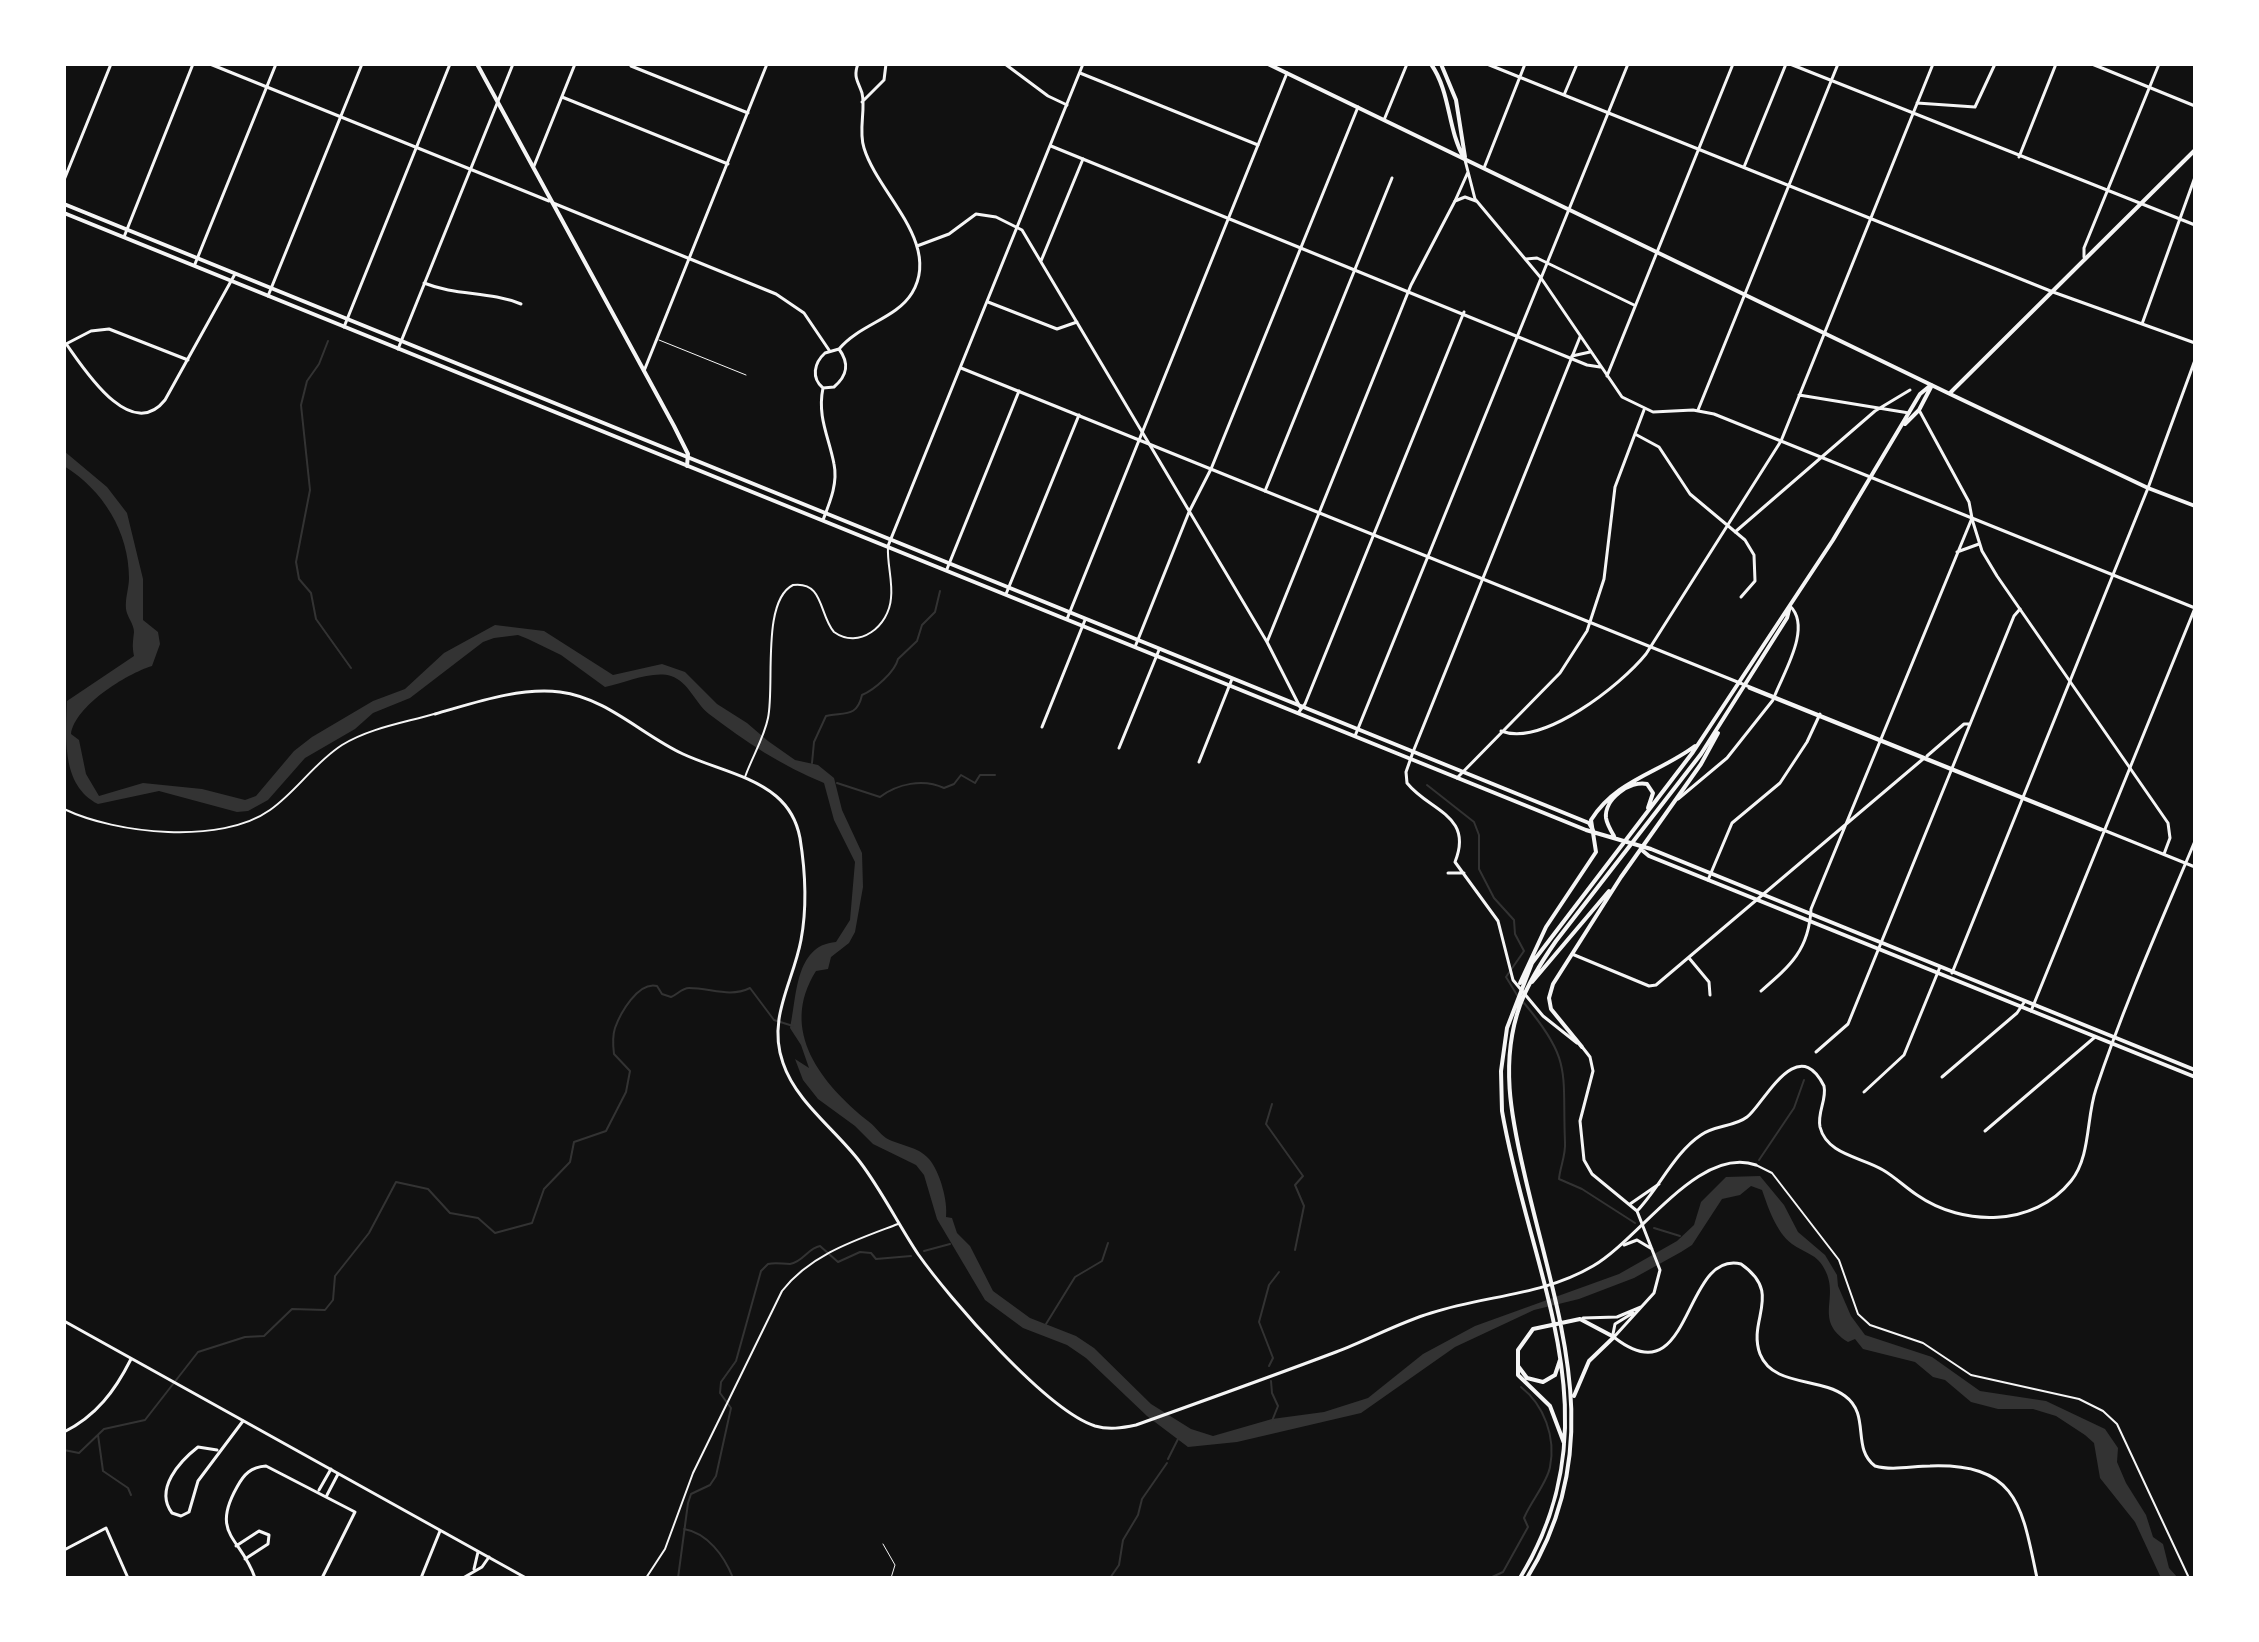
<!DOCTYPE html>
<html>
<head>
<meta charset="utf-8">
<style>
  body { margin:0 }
  #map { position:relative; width:2259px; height:1642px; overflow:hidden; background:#111; font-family:"Source Serif 4",serif }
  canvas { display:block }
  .frame { position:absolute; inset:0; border:66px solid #fff; pointer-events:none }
</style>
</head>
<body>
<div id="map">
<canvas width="2259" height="1642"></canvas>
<div class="frame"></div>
</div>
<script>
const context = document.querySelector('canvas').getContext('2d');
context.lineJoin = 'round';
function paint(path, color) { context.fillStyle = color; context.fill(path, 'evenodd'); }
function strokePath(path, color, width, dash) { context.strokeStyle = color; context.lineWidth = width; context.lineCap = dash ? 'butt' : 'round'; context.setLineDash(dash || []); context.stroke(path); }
paint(new Path2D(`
  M64,451L107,487L127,513L143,579V620L158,632L160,644L152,666C126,674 75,706 71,734L79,740L86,774L99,796L143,783L202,789L245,800L256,796L294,751L312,737L373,701L405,689L444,653L495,625L544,631L613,675L662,664L685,672L717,704L747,723L768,741L795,760L818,765L834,778L842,810L862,853L863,887L855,932L849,943L831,957L828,969L816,971C778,1031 822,1084 868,1121C875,1126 879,1133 886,1138C900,1146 918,1146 929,1159C940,1172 948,1201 946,1217L952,1218L957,1233L970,1246L993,1291L1030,1318L1076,1336L1094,1348L1151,1404L1191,1429L1213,1436L1272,1419L1324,1412L1368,1398L1423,1354L1475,1326L1619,1274L1677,1241L1694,1225L1701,1202L1726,1177L1760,1176L1784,1205L1798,1232L1825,1255L1837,1275L1838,1286L1851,1316L1865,1335L1932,1357L1980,1391L2046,1401L2105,1429L2118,1448L2117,1462L2126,1483L2146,1515L2153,1537L2163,1544L2169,1568L2178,1578H2161L2135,1522L2100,1478L2094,1443L2085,1435L2056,1416L2033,1409H1998L1971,1402L1945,1380L1933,1377L1915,1362L1863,1349L1855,1339L1848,1342C1813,1320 1840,1299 1825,1270C1818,1254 1804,1253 1792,1244C1776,1232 1768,1207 1762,1190L1751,1186L1740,1195L1722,1199L1692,1245L1681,1252L1634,1278L1579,1299L1534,1310L1455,1347L1361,1413L1237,1442L1188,1447L1147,1416L1086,1358L1067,1345L1023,1328L985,1300L937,1219L924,1175L916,1165L873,1144L855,1126L818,1099L803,1080L795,1059L809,1068L801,1045L790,1028C797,999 794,945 836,942L850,920L855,862L834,820L824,783C782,766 746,742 709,714C695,703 689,682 671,676C653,670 624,683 605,687L561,655L528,639L518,635L494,638L483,642L410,698L373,713L355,729L305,758L268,800L248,811L237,812L159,791L98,804C61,785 66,738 67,701L134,656C132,646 133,641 134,632C134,624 127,617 126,609C125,598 129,588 129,578C129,532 103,490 64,466Z`), '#333');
strokePath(new Path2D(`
  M328,341L319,364L307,381L301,405L310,490L296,562L299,579L311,593L316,619L351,668
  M812,763L814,742L826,716C844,712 857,718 862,695C874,690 895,672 898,659L917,641L922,625L935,612L940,591
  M837,783L880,797C897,784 923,778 944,788L954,784L961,775L975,783L980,775H995
  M1427,785L1474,822L1479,835V869L1494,898L1514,920L1515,934L1524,951L1506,977L1517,995
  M1524,1003C1573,1061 1562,1072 1565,1142C1566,1155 1560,1167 1559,1179L1582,1189L1635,1223
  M1272,1104L1266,1124L1303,1176L1295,1185L1304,1206L1295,1250
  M1759,1160L1794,1108L1804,1080
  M1654,1228L1680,1236
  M924,1251L950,1244
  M1046,1324L1075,1277L1102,1261L1108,1243
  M1269,1366L1273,1358L1259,1322L1269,1285L1279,1272
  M1271,1381L1272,1393L1278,1406L1272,1421
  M98,1435L103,1471L128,1488L131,1495
  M64,1450L79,1453L104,1429L145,1420L198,1352L245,1337L264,1336L292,1309L325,1310L333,1300L335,1276L369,1233L396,1182L428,1189L450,1213L478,1218L495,1233L532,1223L544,1189L570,1162L574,1142L606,1131L626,1092L630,1071L614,1054C613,1046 612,1037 615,1028C620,1014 638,981 657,986L662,994L671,997C678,994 682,988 689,988C711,988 729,998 750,988L774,1020L793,1026
  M1168,1459L1178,1439
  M684,1529C707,1533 724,1555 733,1578
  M678,1578L688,1503L691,1494L710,1485L716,1476L731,1408L720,1393L721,1382L736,1361L761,1271L768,1264C776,1262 782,1264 790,1264C803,1262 808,1248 820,1246L838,1262L860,1252L871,1253L876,1259L911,1256
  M1110,1578L1119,1565L1123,1540L1138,1515L1142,1499L1167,1463
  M1490,1578L1503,1572L1528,1527L1524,1518C1531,1501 1547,1483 1550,1467C1556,1437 1544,1405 1521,1387`), '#333', 2);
strokePath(new Path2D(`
  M659,340L746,375
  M883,1544L895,1565L891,1578`), '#f5f5f5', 1);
strokePath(new Path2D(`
  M745,777C752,757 764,738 768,718C775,686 761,601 793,585C824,581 819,615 834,632C859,650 889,626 891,598C893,581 887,564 888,547
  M64,809C116,834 221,845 270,810C297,791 314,763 342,745C370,728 403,723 434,714
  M1756,1165L1772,1173L1839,1260L1858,1314L1870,1325L1923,1343L1971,1375L2079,1399L2103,1411L2117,1424L2189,1578
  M646,1578L665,1549L693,1473L782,1291C811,1254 856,1240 898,1224`), '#f5f5f5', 2);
strokePath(new Path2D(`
  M1005,64L1048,96L1067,105
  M1487,64L2053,292L2195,343
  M1790,64L2195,225
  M2092,64L2195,106
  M631,66L748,113
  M1080,73L1258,145
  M1564,95L1577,64
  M562,97L728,164
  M862,102L884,80L886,64
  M1917,103L1975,107L1995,64
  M1384,120L1407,64
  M2019,157L2056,64
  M534,166L575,64
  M1744,167L1786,64
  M1484,168L1525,64
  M64,180L111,64
  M553,203L776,294L804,313L829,350
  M124,237L193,64
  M917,246L949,234L976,214L996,217L1022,230L1267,642L1300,707
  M2084,257V248L2159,64
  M1526,259L1537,258L1634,305
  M1041,261L1083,159
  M195,264L276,64
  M424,283C456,296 489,291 521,304
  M268,296L362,64
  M988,302L1057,329L1077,322
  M2142,324L2195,177
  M344,327L450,64
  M64,345L91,331L109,329L188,360
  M67,345C84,369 131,443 165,400L235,274
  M398,349L513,64
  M839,349C860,324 896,319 912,293C942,243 878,194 864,148C858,130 866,110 862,93C858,81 853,77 858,64
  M644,371L767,64
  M1607,376L1733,64
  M1799,395L1909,413
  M1698,410L1838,64
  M1635,434L1659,447L1690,494L1745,540L1754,555L1755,581L1741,597
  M1265,491L1392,178
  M823,520C830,502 838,483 834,464C829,437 817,417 823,388C811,378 814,363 825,353L839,349C850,364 847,376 834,387L823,388
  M1735,532L1875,411L1910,390
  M1957,552L1979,544
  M947,569L1019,391
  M1006,594L1079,415
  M1267,642L1411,285L1455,201L1465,197L1476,201
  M1135,647L1189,512L1211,469L1358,107
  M1775,695C1784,672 1812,627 1790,606
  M1298,713L1305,704L1464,312
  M435,714C474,703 519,687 560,692C607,698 642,735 683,754C713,768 751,775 776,796C789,807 797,822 800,838C805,869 807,908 801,940C793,983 767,1018 783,1063C796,1102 836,1130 860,1162C882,1191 898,1224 918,1254C949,1298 1046,1410 1095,1426C1109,1430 1122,1428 1136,1425C1203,1401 1270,1377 1336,1352C1368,1340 1398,1323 1431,1313C1486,1295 1542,1296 1593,1266C1641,1238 1699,1145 1756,1165
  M1042,727L1085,620
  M1501,731C1543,747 1621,685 1646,654L1781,441L1933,64
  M1119,748L1159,650
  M1413,752L1580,337
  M1927,756L1964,724H1970
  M1199,762L1232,679
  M1457,778L1560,673L1587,631L1604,579L1615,487L1644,410
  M1678,799L1727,758L1773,700
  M1708,880L1732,823L1780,783L1807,742L1820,714
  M1572,954L1649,986L1656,985L1923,759
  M1689,958L1709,982L1710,995
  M1952,973L2148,488L2195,360
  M1761,991C1790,966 1809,950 1811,909L1972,518L1969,502L1919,410
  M2031,1011L2195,608
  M1816,1052L1848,1024L2014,616L2020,609
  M1942,1077L2017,1013L2025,1001
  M1864,1092L1904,1055L1940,967
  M1985,1131L2095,1037
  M1615,1338C1693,1398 1682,1250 1741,1264C1784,1294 1747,1319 1760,1354C1773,1387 1820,1377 1845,1396C1871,1415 1851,1448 1875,1466C1892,1471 1913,1466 1930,1466C2018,1463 2022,1507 2037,1578
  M64,1432C96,1416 115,1391 131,1359
  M217,1450L198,1447C180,1461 154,1489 172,1513L181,1516L189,1512L198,1481L243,1421
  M319,1490L331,1469
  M327,1495L338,1474
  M236,1546L259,1531L269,1535L268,1544L245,1559
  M64,1550L106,1528L128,1578
  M474,1569L478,1552
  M255,1578C241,1537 210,1535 237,1487C244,1474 251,1467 266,1466L355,1512L322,1578
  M421,1578L440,1531
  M463,1578L482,1567L489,1557`), '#f5f5f5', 3);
strokePath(new Path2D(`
  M210,64L549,201
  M1051,146L1587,365L1600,367
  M1465,160L1475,199L1541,278L1622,397L1653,412L1693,410L1714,414L2195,608
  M1455,201L1468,172
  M1572,356L1590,352
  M961,368L2195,867
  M1972,519L1982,551L1997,576L2168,823L2170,838L2164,854
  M888,546L1083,64
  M1067,619L1287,73
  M1749,688L2101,830
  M1355,736L1628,64
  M1413,752L1406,772L1407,783C1429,811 1474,815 1455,862L1498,921L1513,980L1543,1016L1577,1043
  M1448,873H1464
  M1583,1048L1590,1057L1593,1071L1580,1121L1584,1160L1592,1174L1637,1211L1660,1270L1654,1293L1614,1337
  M1630,1204L1659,1184
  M1637,1211C1659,1188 1675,1152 1701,1135C1715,1125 1734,1127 1747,1117C1762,1107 1797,1031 1824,1086C1827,1100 1817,1112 1820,1127C1827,1155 1862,1157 1883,1170C1895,1177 1905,1187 1917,1195C1963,1227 2034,1227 2071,1181C2091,1156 2086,1118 2096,1089C2124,1005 2161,922 2195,841
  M1624,1245L1637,1240L1652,1249
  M1583,1318L1617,1317L1641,1307
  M64,1321L526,1578
  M1613,1334L1615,1324L1633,1313`), '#f5f5f5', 3);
strokePath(new Path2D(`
  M477,64L674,426L688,454L687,466
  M1431,64C1451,93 1447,128 1464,158
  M1441,64L1456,100L1465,157`), '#f5f5f5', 4);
strokePath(new Path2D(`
  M64,204L1589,823L1593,830
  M64,213L1586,830L1651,849L2195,1070
  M1950,393L2195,150
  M1905,424L1919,410L1931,387
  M1614,836C1611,831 1607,824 1606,818C1604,799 1630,780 1647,784L1653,793L1648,808
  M1643,851L1649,856L2195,1077
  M1532,982L1609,891
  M1520,983L1546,927L1596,852L1591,820C1616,780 1659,773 1695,746
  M1582,1047L1551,1009L1549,998L1553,984L1621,877L1701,764L1718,733
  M1518,1366L1527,1378L1543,1382L1555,1375L1560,1360
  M1564,1443L1550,1406L1518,1375V1350L1533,1329L1580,1319L1614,1337L1589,1361L1574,1396
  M1520,1578C1618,1418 1530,1275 1502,1111L1501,1071L1507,1028L1532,963L1693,752L1833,540L1920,394L1931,385
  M1527,1578C1611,1442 1556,1314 1524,1172C1511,1116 1500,1061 1520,1005C1529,981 1542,961 1556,941L1701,754L1787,618L1790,606`), '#f5f5f5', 4);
strokePath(new Path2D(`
  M1268,64L1950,394L2148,488L2195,506`), '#f5f5f5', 4);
</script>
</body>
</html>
